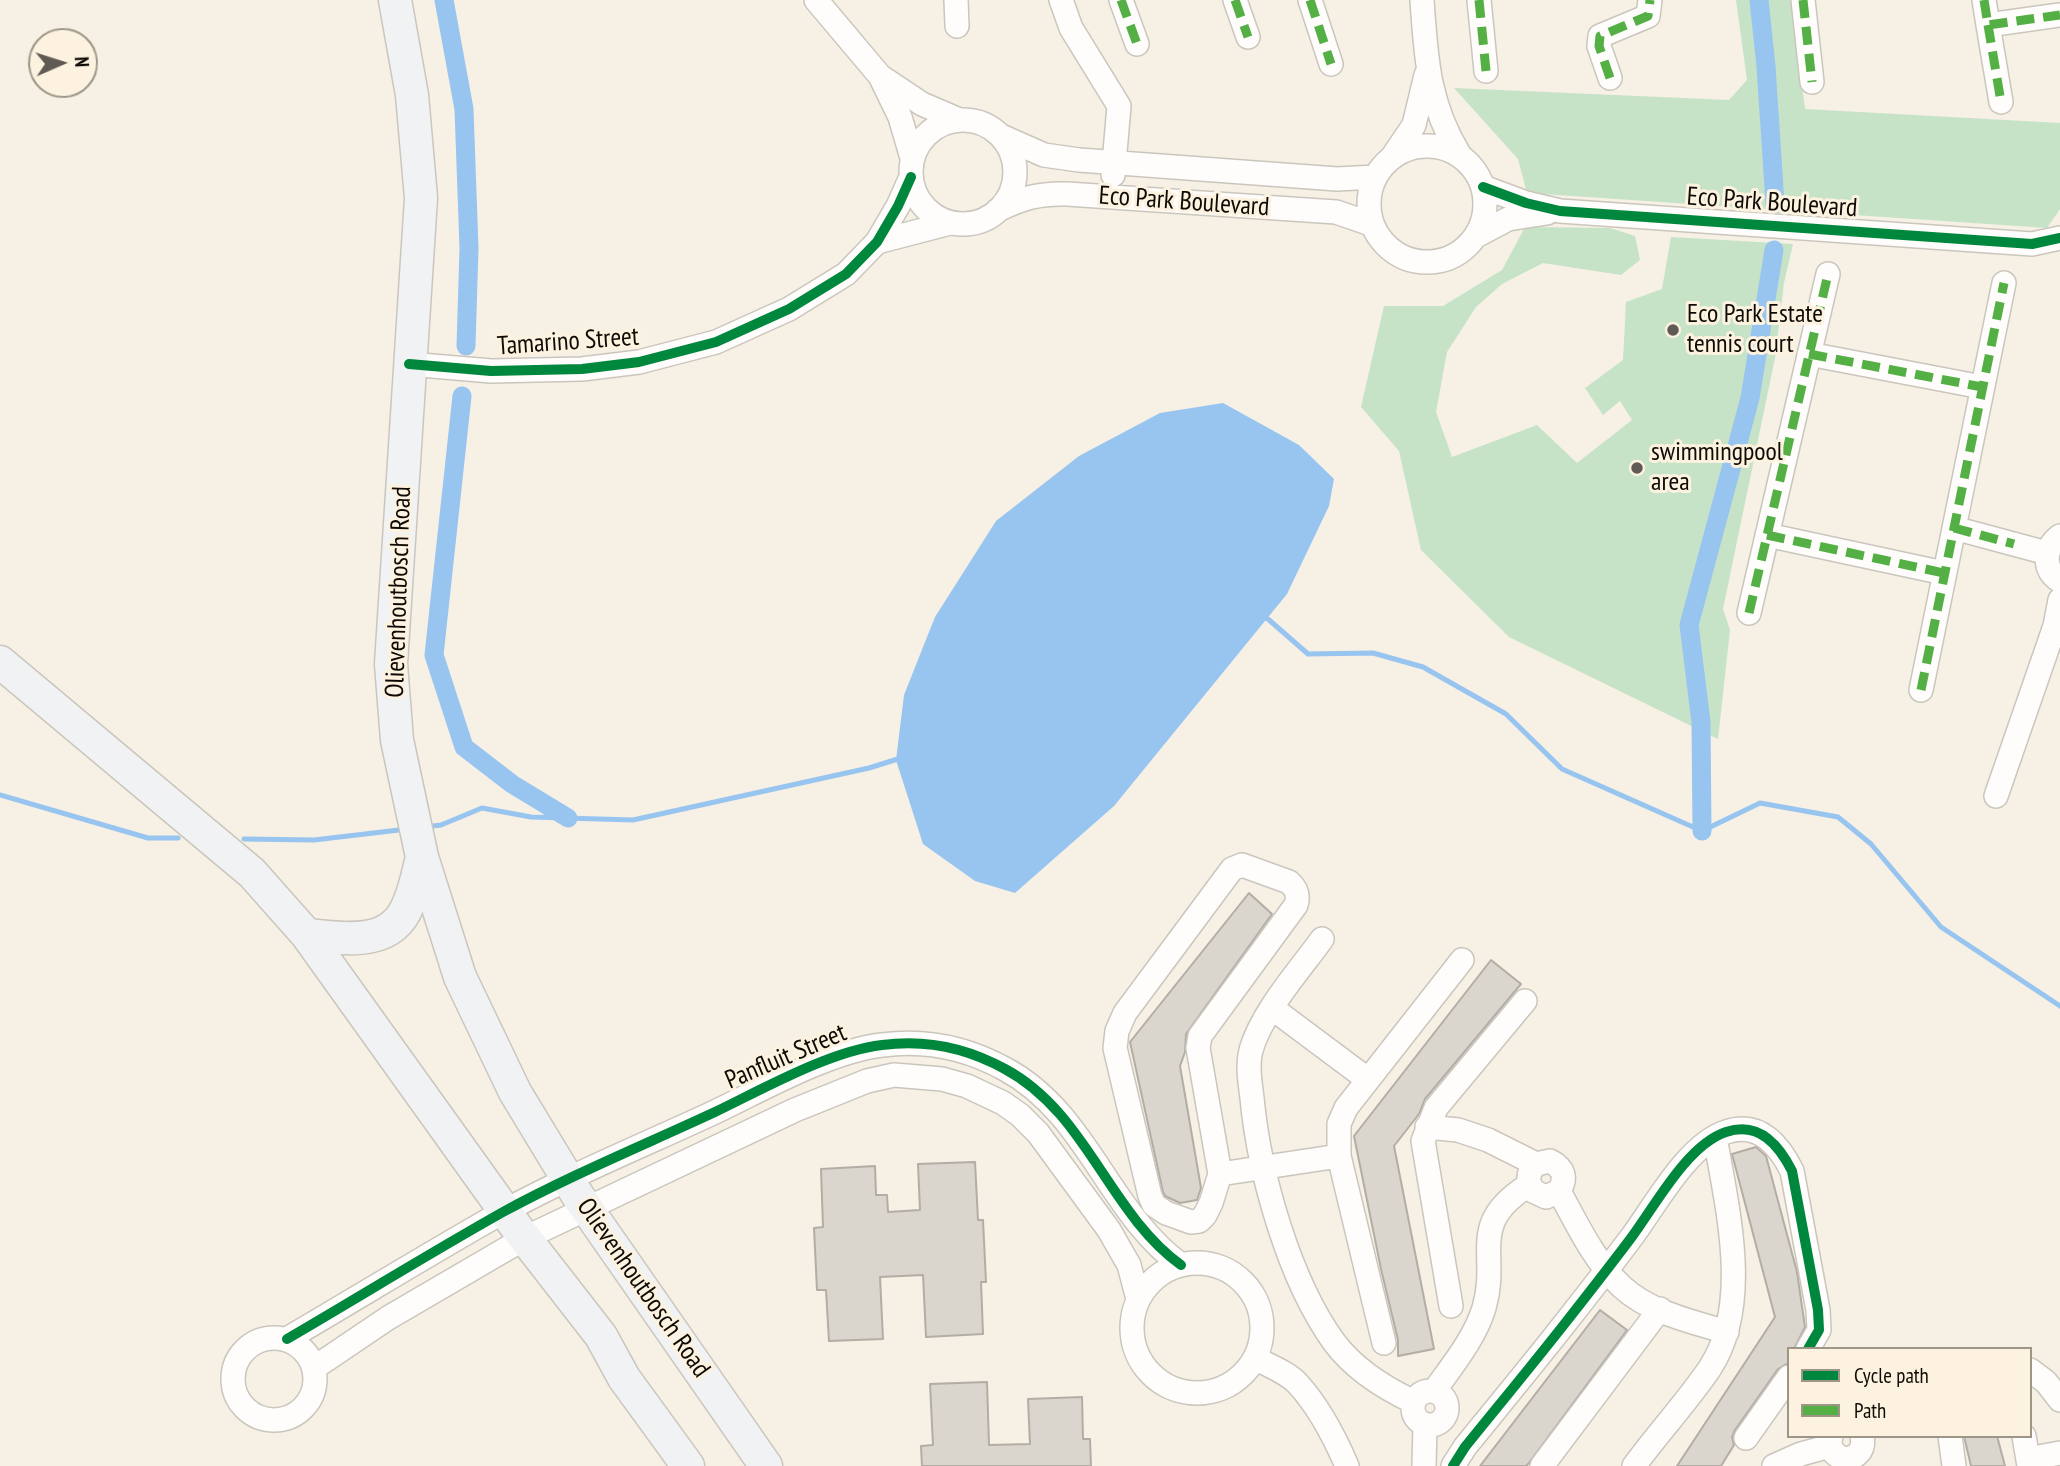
<!DOCTYPE html>
<html>
<head>
<meta charset="utf-8">
<style>
  body { margin:0 }
  #map { position:relative; width:2060px; height:1466px; overflow:hidden; background:#f6f0e5; font-family:"PT Sans Narrow",sans-serif }
  canvas { display:block }
  .legend { position:absolute; left:1787px; top:1347px; width:245px; height:91px; box-sizing:border-box; background:#fcf2df; border:2px solid #9d9688; margin:0; padding:9px 12px; list-style:none; font-size:21px; color:#0e0b06 }
  .legend li { display:flex; align-items:center; gap:14px; height:35px }
  .legend b { width:35px; border:2px solid #9d9688 }
  .north { position:absolute; left:28px; top:28px; width:70px; height:70px; box-sizing:border-box; background:#fcf2df; border:2px solid #9d9688; border-radius:50%; rotate:87deg; font-size:19px; font-weight:700; line-height:28px; text-align:center; color:#0e0b06 }
  .north::after { content:''; display:block; margin:auto; width:24px; height:32px; background:#5f5b54; clip-path:polygon(50% 0,100% 100%,50% 72%,0 100%) }
</style>
</head>
<body>
<div id="map">
<canvas width="2060" height="1466"></canvas>
<ul class="legend">
<li><b style="height:9px;background:#00873e"></b>Cycle path</li>
<li><b style="height:9px;background:#54b044"></b>Path</li>
</ul>
<div class="north">N</div>
</div>
<script>
const context = document.querySelector('canvas').getContext('2d');
context.lineJoin = 'round';
function paint(path, color) { context.fillStyle = color; context.fill(path, 'evenodd'); }
function strokePath(path, color, width, dash) { context.strokeStyle = color; context.lineWidth = width; context.lineCap = dash ? 'butt' : 'round'; context.setLineDash(dash || []); context.stroke(path); }
function write(font, color, halo, rows, align = 'center') {
  context.font = font + ' "PT Sans Narrow",sans-serif'; context.lineWidth = 6; context.setLineDash([]); context.textBaseline = 'middle'; context.strokeStyle = halo; context.fillStyle = color; for (const [text, x, y, turn = 0] of rows) {
    context.save(); context.translate(x, y); context.rotate((+turn || 0) * Math.PI / 180); context.textAlign = isNaN(turn) ? turn : align; if (halo) context.strokeText(text, 0, 0); context.fillText(text, 0, 0); context.restore();
  }
}
paint(new Path2D(`
  M1736,0H1791L1805,109L2060,123V209L2047,228L1527,193L1518,159L1454,88L1729,100L1747,80Z
  M1525,227L1610,228L1635,236L1640,260L1621,275L1543,263L1502,284L1476,307L1447,352L1436,412L1452,457L1537,425L1577,463L1632,420L1620,401L1603,415L1585,388L1623,360L1626,302L1662,289L1671,237L1793,244L1784,283L1775,358L1723,609L1730,630L1718,739L1509,637L1421,550L1399,451L1361,407L1384,306H1443L1502,270Z`), '#c6e3c8');
paint(new Path2D(`
  M1223,403L1299,445L1334,479L1329,506L1287,594L1114,806L1015,893L975,881L923,844L896,760L904,695L935,617L996,521L1079,456L1160,413Z`), '#98c4f0');
strokePath(new Path2D(`
  M1263,617L1268,619L1308,654L1373,653L1423,667L1506,714L1562,769L1702,831L1760,803L1838,817L1871,844L1941,927L2060,1006
  M0,795L148,838H178
  M433,826L441,825L482,808L531,817L633,820L869,768L901,758
  M244,839L314,840L399,830`), '#98c4f0', 5);
strokePath(new Path2D(`
  M444,0L464,109L469,248L466,346
  M1759,0L1766,66L1775,204
  M462,396L434,655L464,747L512,784L568,818
  M1702,831L1701,722L1689,625L1750,398L1774,250`), '#98c4f0', 19);
const building = new Path2D(`
  M1249,893L1272,914L1186,1034L1185,1052L1180,1066L1201,1188L1197,1200L1180,1203L1165,1196L1163,1192L1130,1042Z
  M1491,960L1521,984L1425,1099L1419,1114L1394,1146L1434,1349L1398,1356V1340L1381,1269L1354,1136Z
  M1756,1147L1766,1156L1797,1272L1805,1327L1794,1349H1789L1788,1363L1778,1369L1735,1430L1732,1437L1734,1445L1721,1466H1677L1775,1317L1732,1154Z
  M975,1162L978,1220H983L986,1282H981L983,1334L926,1337L923,1275L880,1277L883,1339L829,1341L826,1290H817L814,1228L823,1227L821,1169L875,1166L876,1195H887L888,1212L920,1210L918,1164Z
  M1600,1310L1627,1330L1529,1463L1526,1466H1480Z
  M987,1382L989,1445L1030,1444L1028,1399L1082,1397L1083,1439H1090L1091,1466H922L921,1446L933,1445L930,1384Z
  M1964,1436H1997L2005,1466H1971Z`);
paint(building, '#dad6cd');
strokePath(building, '#b2ada5', 2);
const street = new Path2D(`
  M816,0L880,76L900,117L912,158
  M956,0L957,26
  M1061,0L1071,28L1119,106L1113,175
  M1121,0L1137,44
  M1235,0L1248,37
  M1310,0L1331,64
  M1422,0C1426,58 1428,103 1459,154
  M1479,0L1486,71
  M1803,0L1812,82
  M1984,0L1988,25L2060,15
  M1988,25L2001,102
  M880,76L922,104L957,119
  M1610,78L1599,46L1600,36L1648,16L1650,0
  M911 172a52 52 0 1 1 104 0a52 52 0 1 1-104 0Z
  M1001,136L1044,155L1079,160L1337,179L1375,177
  M1369 204a58 58 0 1 1 116 0a58 58 0 1 1-116 0Z
  M1393,156L1414,125L1426,75
  M1483,187L1526,203L1560,211L2032,244L2060,238
  M998,210C1022,198 1040,193 1067,194L1336,212L1371,224
  M1476,236L1508,219L1547,213
  M877,242L950,223
  M1809,354L1982,387
  M409,364L491,371L582,369L639,362L716,342L789,309L846,274L877,242L898,206L911,177
  M1954,528L2047,553
  M1767,535L1944,573
  M2060,536C2044,548 2042,569 2060,581
  M1749,613L1828,274
  M1921,690L2004,283
  M1996,796L2055,626L2060,600
  M1242,865L1289,882C1297,889 1299,895 1296,905L1200,1036L1198,1048L1220,1174L1211,1203L1205,1215L1199,1221L1191,1222L1166,1213L1154,1205L1150,1196L1115,1048L1117,1031L1125,1013L1232,869Z
  M1322,939C1299,971 1262,1012 1251,1050C1247,1065 1250,1082 1252,1098C1259,1173 1289,1280 1334,1342C1354,1369 1384,1388 1414,1402
  M1272,1008L1367,1079
  M1427,1127L1458,1130L1488,1140L1536,1164L1550,1161C1564,1168 1567,1178 1559,1191L1546,1197L1533,1191C1527,1181 1527,1173 1536,1164
  M1220,1174L1339,1156
  M1559,1191C1577,1224 1594,1261 1622,1287C1649,1312 1692,1322 1727,1332
  M1132 1328a65 65 0 1 1 130 0a65 65 0 1 1-130 0Z
  M1451,1306L1423,1141L1436,1108L1525,1001
  M233 1379a41 41 0 1 1 82 0a41 41 0 1 1-82 0Z
  M287,1339C359,1297 430,1253 503,1212C571,1175 644,1145 715,1112C763,1089 830,1051 882,1045C926,1039 967,1048 1005,1069C1087,1113 1108,1212 1181,1265
  M1384,1343L1339,1156V1124L1346,1108L1462,960
  M1255,1358C1269,1366 1287,1372 1298,1384C1319,1407 1335,1438 1347,1466
  M314,1368L388,1318L525,1238L795,1110L867,1081L894,1075L942,1079L967,1086L1003,1103L1020,1115L1038,1133L1109,1230L1129,1265L1138,1299
  M2030,1370L2046,1382L2060,1400
  M1413 1408a17 17 0 1 1 34 0a17 17 0 1 1-34 0Z
  M1434,1391C1452,1366 1475,1338 1484,1308C1500,1254 1466,1224 1529,1185
  M1831,1436C1828,1447 1833,1455 1844,1459C1857,1458 1865,1450 1862,1436
  M1950,1436L1954,1466
  M2024,1436L2029,1466
  M1746,1438L1789,1377
  M2028,1459L2060,1453
  M1424,1466L1425,1425
  M1453,1466L1465,1447C1499,1405 1533,1364 1566,1322C1588,1294 1610,1266 1631,1238C1655,1206 1687,1145 1726,1132C1759,1121 1779,1145 1792,1171L1818,1310L1819,1330L1808,1349
  M1542,1466L1660,1309
  M1634,1466C1658,1433 1687,1402 1710,1368C1752,1304 1727,1208 1715,1137
  M1774,1466L1801,1454L1830,1446`);
const secondary = new Path2D(`
  M395,0L412,95L421,198L391,664L397,740L422,857L460,977L515,1092L578,1196L766,1466
  M0,662L252,873L307,935L517,1228L601,1336L624,1378L688,1466
  M307,935C344,938 391,948 408,905C415,890 418,873 422,857`);
strokePath(street, '#cbc6bd', 26);
strokePath(secondary, '#cbc6bd', 35);
strokePath(street, '#fefdfb', 23);
strokePath(secondary, '#f0f2f3', 32);
strokePath(new Path2D(`
  M1121,0L1137,44
  M1235,0L1248,37
  M1310,0L1331,64
  M1479,0L1486,71
  M1803,0L1812,82
  M1984,0L1988,25L2060,15
  M1988,25L2001,102
  M1610,78L1599,46L1600,36L1648,16L1650,0
  M1809,354L1982,387
  M1954,528L2014,544
  M1767,535L1944,573
  M1749,613L1828,274
  M1921,690L2004,283`), '#54b044', 9, [18, 9]);
strokePath(new Path2D(`
  M1483,187L1526,203L1560,211L2032,244L2060,238
  M409,364L491,371L582,369L639,362L716,342L789,309L846,274L877,242L898,206L911,177
  M287,1339C359,1297 430,1253 503,1212C571,1175 644,1145 715,1112C763,1089 830,1051 882,1045C926,1039 967,1048 1005,1069C1087,1113 1108,1212 1181,1265
  M1453,1466L1465,1447C1499,1405 1533,1364 1566,1322C1588,1294 1610,1266 1631,1238C1655,1206 1687,1145 1726,1132C1759,1121 1779,1145 1792,1171L1818,1310L1819,1330L1808,1349`), '#00873e', 10);
for (const [x, y, r, color] of [
  [1673,330,7,"#5f5b54"],
  [1637,468,7,"#5f5b54"]
]) { const dot = new Path2D(); dot.arc(x, y, r, 0, 2 * Math.PI); context.fillStyle = color; context.fill(dot); strokePath(dot, '#fcf2df', 2.5); }
write('26px', '#0e0b06', '#fcf2df', [
  ["Eco Park Boulevard",1184,202,4],
  ["Eco Park Boulevard",1772,203,4],
  ["Tamarino Street",568,342,-4],
  ["Olievenhoutbosch Road",399,592,-88],
  ["Panfluit Street",786,1057,-23],
  ["Olievenhoutbosch Road",643,1288,55]
]);
write('26px', '#0e0b06', '#fcf2df', [
  ["Eco Park Estate",1687,315],
  ["tennis court",1687,345],
  ["swimmingpool",1651,453],
  ["area",1651,483]
], 'left');
</script>
</body>
</html>
